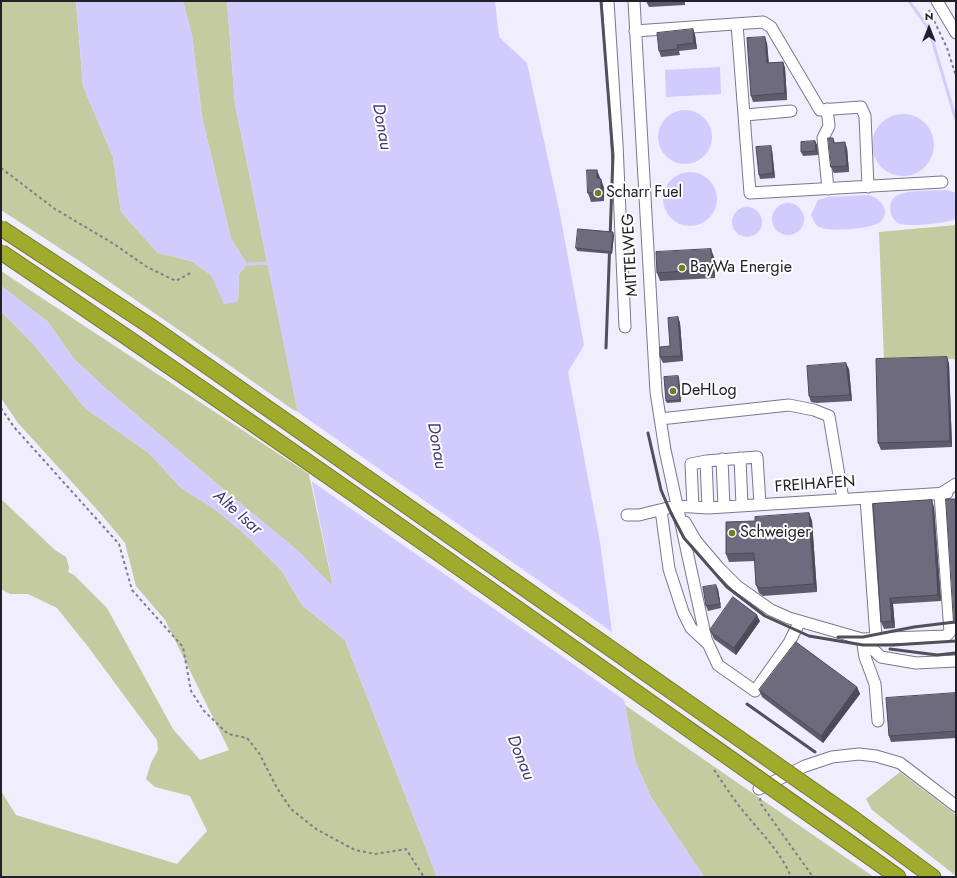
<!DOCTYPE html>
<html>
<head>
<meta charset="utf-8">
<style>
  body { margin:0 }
  #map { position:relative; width:957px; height:878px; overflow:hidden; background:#efedfe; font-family:Jost,sans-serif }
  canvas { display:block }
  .frame { position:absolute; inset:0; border:2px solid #222028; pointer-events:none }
  .north { position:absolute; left:909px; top:8px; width:40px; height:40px; -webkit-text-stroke:3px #fdfdfd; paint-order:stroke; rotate:0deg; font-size:11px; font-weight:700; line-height:16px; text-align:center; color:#222028 }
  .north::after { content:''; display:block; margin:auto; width:14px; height:18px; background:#222028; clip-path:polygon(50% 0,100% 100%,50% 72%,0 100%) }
</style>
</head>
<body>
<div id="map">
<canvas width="957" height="878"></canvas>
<div class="frame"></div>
<div class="north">N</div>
</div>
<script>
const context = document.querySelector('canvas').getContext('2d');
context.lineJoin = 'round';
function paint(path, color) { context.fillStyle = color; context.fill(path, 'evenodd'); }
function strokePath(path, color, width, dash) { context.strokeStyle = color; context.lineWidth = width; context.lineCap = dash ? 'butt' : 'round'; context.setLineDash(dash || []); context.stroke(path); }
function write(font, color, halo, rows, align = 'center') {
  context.font = font + ' Jost,sans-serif'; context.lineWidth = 4; context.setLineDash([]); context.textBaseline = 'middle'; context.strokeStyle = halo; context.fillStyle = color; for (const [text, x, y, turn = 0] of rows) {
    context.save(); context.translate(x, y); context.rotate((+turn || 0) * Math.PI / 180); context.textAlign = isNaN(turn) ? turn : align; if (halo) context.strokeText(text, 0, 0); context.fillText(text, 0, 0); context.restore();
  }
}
paint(new Path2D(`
  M1,1H76L83,86L113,157L121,212L158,253L191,261L211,275L238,302L239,274L247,264L231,239L202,117L192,36L183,1H227L235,104L298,413L81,262L1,210Z
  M956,225V359L884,361L879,232Z
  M1,271L309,474L333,587L298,551L229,494L105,388L73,358L48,322L1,286Z
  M1,311L35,346L86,409L149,453L180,487L216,510L248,537L282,571L302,605L345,640L437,877H1V791L16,815L177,864L207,831L190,796L155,787L146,779L151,763L158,750L157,740L89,648L57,608L28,594H10L1,589V499L55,550L66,557L69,567L68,572L74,575L107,608L173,729L200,760L229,750L165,620L136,586L125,543L101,514L18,423L1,398Z
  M625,705L874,877H704L651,797L635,761Z
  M900,772L956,815V876L872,810L866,799Z`), '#c5cba1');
paint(new Path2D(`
  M76,1H183L192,36L202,117L231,239L247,264L239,274L238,302L224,304L211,275L191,261L158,253L121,212L113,157L83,86Z
  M227,1H495L499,37L527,63L560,214L584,345L568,372L600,542L612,631L635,761L651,797L704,877H437L345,640L302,605L282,571L248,537L216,510L180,487L149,453L86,409L35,346L1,311V286L48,322L73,358L105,388L229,494L298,551L333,586L235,104Z
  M720,67L721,94L666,97L665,70Z
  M658 137a27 27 0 1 1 54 0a27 27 0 1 1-54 0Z
  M872 145a31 31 0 1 1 62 0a31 31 0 1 1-62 0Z
  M663 199a27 27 0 1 1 54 0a27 27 0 1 1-54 0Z
  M947,190L956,193V219C946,223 908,228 898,223C893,220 890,214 890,207C891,202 893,197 898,195C912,189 932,191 947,190Z
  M868,195C881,198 892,212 880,222C872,229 828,232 819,227C815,225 813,219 811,215L818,200L828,197Z
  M772 219a16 16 0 1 1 32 0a16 16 0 1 1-32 0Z
  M732 222a15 15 0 1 1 30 0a15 15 0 1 1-30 0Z`), '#d2cbfe');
paint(new Path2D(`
  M295,410L615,634L627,702L310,480Z`), '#efedfe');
strokePath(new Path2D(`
  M909,1L929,29L956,120
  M247,264L271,263`), '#d2cbfe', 3);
const minor = new Path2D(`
  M608,1L617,144L625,327
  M634,1L656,392L665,450L706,639L718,665L755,691L789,643L800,621
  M937,1L956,33
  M737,24L750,193L942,182
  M635,31L763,22L771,27L820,110L861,107L865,116L868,187
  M827,109L829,126L823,138L828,189
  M745,115L791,111
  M660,419L789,405L814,410L829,416L843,499
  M740,458L742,505
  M722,459L724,507
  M706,461L708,508
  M866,498L876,638
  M693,507L691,464L706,461L757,457L760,504
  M661,510L669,569L683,612L691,628L707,643
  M627,515H639L676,506L708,508L947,493
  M685,522L696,541L719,568L737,586L771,610L789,618L862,639L946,636L950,632L940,494L956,484
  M862,639L881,657L916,663L956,661
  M862,639L865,657L875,684L878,721
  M759,789L805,766L832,757L859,754L876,756L900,763L956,806`);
const highway = new Path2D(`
  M854,819L933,877
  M843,838L898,877`);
strokePath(minor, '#7a788a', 13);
strokePath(highway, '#747a2b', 17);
strokePath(new Path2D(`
  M929,10L947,48L956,76
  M1,168L55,209L114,244L147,267L176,281L192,272
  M1,408L14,427L119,544L132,590L183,647L191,691L204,711L228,734L247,738L259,753L277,788L291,809L316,829L355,850L375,854L406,849L424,877
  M714,770C724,784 733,799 744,812C761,833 781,852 791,877
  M760,798L761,804L813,877`), '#7f7d89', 2, [3, 3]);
strokePath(minor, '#fff', 11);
strokePath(highway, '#a0aa2c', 15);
strokePath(new Path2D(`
  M601,1L613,156L606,348
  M648,433L661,490L671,513L684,538L727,587L765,616L809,636L863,645H893L956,641
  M838,637H863L914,627L955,622
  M890,649L937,655L956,653
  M747,704L815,752`), '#514f59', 3);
const highwayBridge = new Path2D(`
  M1,228L150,326L854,819
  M1,252C285,443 563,641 843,838`);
strokePath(highwayBridge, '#747a2b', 17, []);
strokePath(highwayBridge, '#a0aa2c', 15);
paint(new Path2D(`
  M646,1H685V5L649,7Z
  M693,29L695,35L697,49L679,51L680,55L661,57L659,51Z
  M767,43L769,63L783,62L785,68L787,100L753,102L751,96Z
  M833,138L835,143L847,148L849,172L834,173L831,167Z
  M815,141L817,145L818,155L803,156L801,152Z
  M772,150L775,178L760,179L759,175Z
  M597,170L604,188V201L591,202L588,193Z
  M614,235L612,254L577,251L576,248Z
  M714,257L715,278L660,281L657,273Z
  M678,317L680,323L683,361L663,363L660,357L670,346Z
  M949,363L952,447L881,450L878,443Z
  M849,369L852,401L816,403L811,402L809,396Z
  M678,376L679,378L681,402L667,403L666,401Z
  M873,504L934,507L941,601L893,604L895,628L884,629L881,622Z
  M809,513L812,521L817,592L763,596L759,593L756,585L755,561L729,562L726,554L755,521Z
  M718,589L721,608L708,611L706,606Z
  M760,621L736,655L714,639L710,630Z
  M857,687L860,694L823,743L762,697L759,690Z
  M956,693V738L891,742L889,736Z`), '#5e5c6c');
paint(new Path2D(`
  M693,29L695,35L697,49L694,43Z
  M765,37L767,43L769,70L767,63Z
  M783,62L785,68L787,100L785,93Z
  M815,141L817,145L818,155L816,151Z
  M845,142L847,148L849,172L847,166Z
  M771,146L772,150L775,178L773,173Z
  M597,170L600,179V187L597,178Z
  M601,179L604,188V201L601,193Z
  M613,232L614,235L612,254L611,252Z
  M711,249L714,257L715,278L712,269Z
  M678,317L680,323L683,361L681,356Z
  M947,357L949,363L952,447L950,441Z
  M846,363L849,369L852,401L850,395Z
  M678,376L679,378L681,402L680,400Z
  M932,500L934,507L941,601L938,595Z
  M809,513L812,521L817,592L814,584Z
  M716,585L718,589L721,608L720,604Z
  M890,598L893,604L895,628L892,621Z
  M757,615L760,621L736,655L734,648Z
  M857,687L860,694L823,743L821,736Z`), '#4c4b58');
const building = new Path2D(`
  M693,29L694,43L677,45L678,49L659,51L657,33Z
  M765,37L767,63L783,62L785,93L751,96L747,38Z
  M828,138H833L834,143L845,142L847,166L831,167Z
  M815,141L816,151L801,152V142Z
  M771,146L773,173L759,175L756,147Z
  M587,170H597V178L601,179V193H588Z
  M578,229L613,232L611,252L576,248Z
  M711,249L712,269L657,273L656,252Z
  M678,317L681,356L660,357V347L670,346L668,318Z
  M947,357L950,441L878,443L876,359Z
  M846,363L850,395L814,397L809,396L807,366Z
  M678,376L680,400L666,401L664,377Z
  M946,499H956V623H954Z
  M932,500L938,595L890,598L892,621L881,622L873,504Z
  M809,513L814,584L760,588L756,585L754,553L726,554V522L755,521V517Z
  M716,585L720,604L706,606L703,587Z
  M733,597L757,615L734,648L712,633L710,630Z
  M796,642L857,687L821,736L759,690Z
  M956,693V731L889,736L886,698Z`);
paint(building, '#6d6b7d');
strokePath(building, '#4c4b58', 1);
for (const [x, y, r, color] of [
  [598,193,4,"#747b26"],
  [682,268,4,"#747b26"],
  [673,391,4,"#747b26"],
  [732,533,4,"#747b26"]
]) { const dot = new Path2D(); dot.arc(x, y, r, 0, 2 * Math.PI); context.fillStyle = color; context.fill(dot); strokePath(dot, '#fdfdfd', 1.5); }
write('16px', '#222028', '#fdfdfd', [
  ["Scharr Fuel",606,193],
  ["BayWa Energie",690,268],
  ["DeHLog",681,391],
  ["Schweiger",740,533]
], 'left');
write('16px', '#222028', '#fdfdfd', [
  ["MITTELWEG",631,255,-93],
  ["FREIHAFEN",815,485,-4]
]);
write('italic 17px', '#463875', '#fdfdfd', [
  ["Donau",381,127,80],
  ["Donau",436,446,80],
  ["Alte Isar",237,513,41],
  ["Donau",520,758,68]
]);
</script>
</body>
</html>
